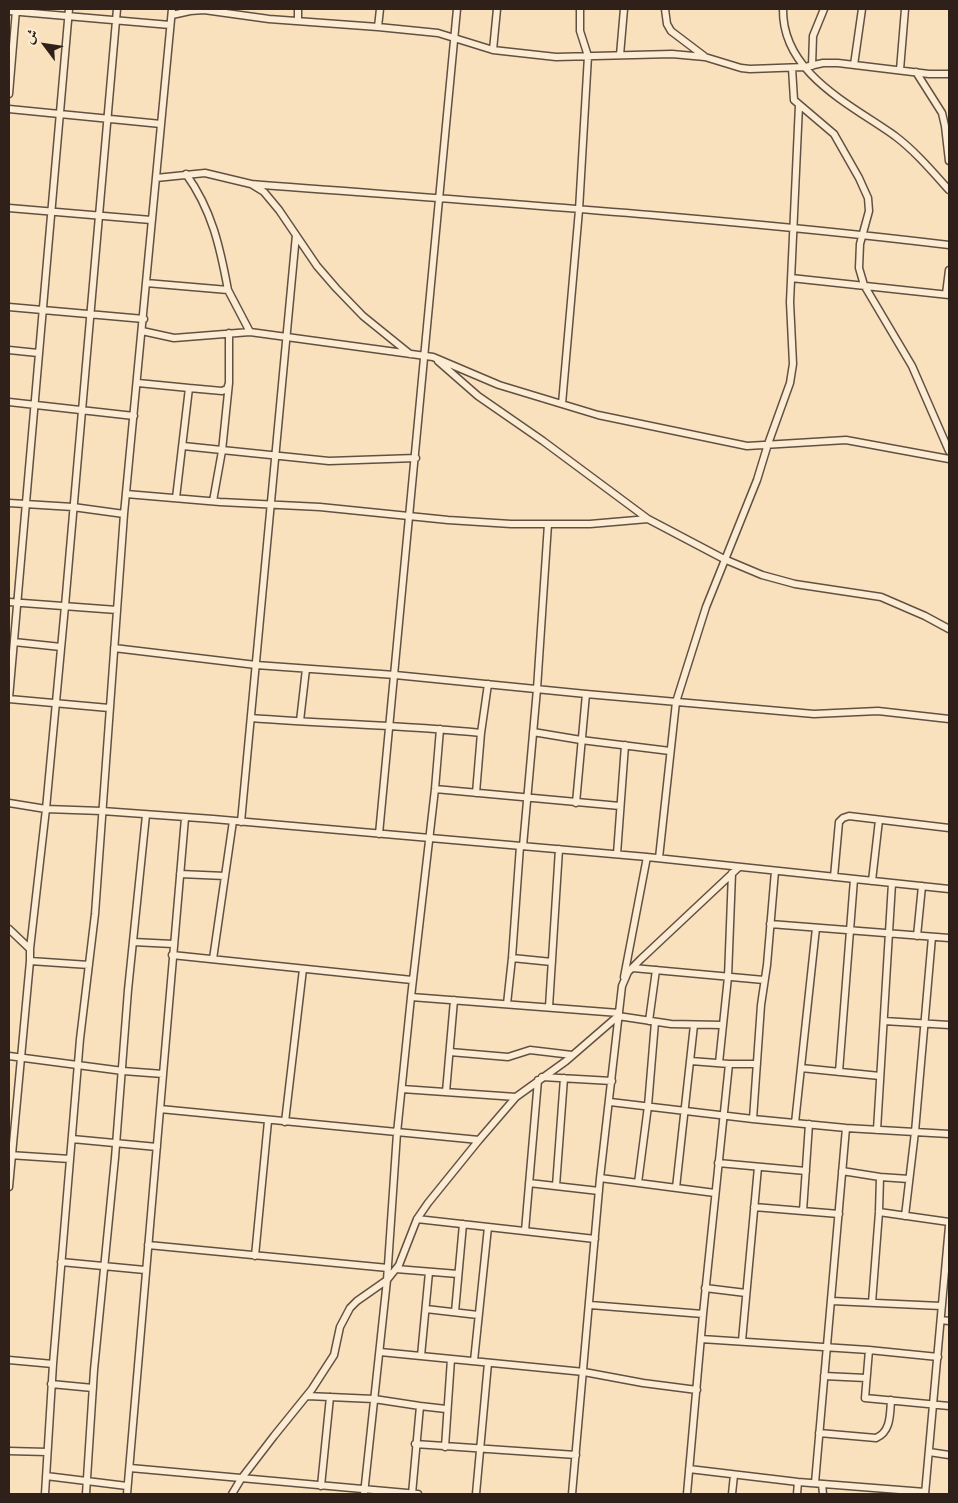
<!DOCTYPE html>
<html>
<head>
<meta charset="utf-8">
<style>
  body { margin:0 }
  #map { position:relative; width:958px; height:1503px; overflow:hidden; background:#fae1bd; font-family:Vollkorn,Amiri,serif }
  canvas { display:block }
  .frame { position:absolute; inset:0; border:10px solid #2f2119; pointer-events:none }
  .north { position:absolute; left:20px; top:20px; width:50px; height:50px; -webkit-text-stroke:4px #fcecd4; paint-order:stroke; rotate:301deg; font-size:14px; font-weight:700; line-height:20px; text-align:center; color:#2f2119 }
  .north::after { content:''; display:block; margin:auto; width:18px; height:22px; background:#2f2119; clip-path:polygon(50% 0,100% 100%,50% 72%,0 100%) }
</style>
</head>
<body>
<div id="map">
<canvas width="958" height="1503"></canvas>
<div class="frame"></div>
<div class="north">ش</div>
</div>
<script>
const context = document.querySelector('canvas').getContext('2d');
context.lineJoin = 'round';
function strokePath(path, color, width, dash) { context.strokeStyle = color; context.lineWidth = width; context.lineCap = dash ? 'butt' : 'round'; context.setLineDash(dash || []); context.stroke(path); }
const minor = new Path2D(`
  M665,9L667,24L671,31L704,56
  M783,9C782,73 850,104 895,136C915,151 932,171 949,190
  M9,11L170,25
  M172,15L190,11L204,10L269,19L378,27L438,33L493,50L556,57L672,54L705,57L741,68L750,69L805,67L823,63H838L929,74H949
  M298,21V9
  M378,27L380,9
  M493,50L497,9
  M620,55L624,9
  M854,65L862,9
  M812,66L813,36L824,9
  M792,68L794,100L834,134L859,178L868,198L869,211L860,244L859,268L864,285L912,366L949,451
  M900,70L905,9
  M916,72L942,113L945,126L949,161
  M9,94L16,10
  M9,109L161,124
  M156,178L205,173L251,184L264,192L279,210L317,266L336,288L363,316L410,354
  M251,184C484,202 717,217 949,245
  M9,208L151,220
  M791,278L949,295
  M146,283L228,290C220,247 212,210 186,174
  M228,290L250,332
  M946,294L949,270
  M9,307L144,319
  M142,331L174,338L250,332L433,357L499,385L598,415L747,446L846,440L949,459
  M9,350L38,353
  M438,361L478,396L543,441L648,519L724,559L762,575L795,584L881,597L925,616L949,629
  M138,383L189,388L176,498
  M189,388L222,391L227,389L229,383V333
  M9,402L134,416
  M562,404L579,210L588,56L580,31V9
  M183,446L329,461L416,458
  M126,494L220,502L320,507L448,520L511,524H590L648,519
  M213,501L222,451L229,383
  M9,503L73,507L124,514
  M9,602L117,610
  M14,642L61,647
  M114,648L256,665L395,675L586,694L814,714L878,711L949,719
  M9,698L69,9
  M9,699L109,708
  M251,718C328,724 405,725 481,733
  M300,721L306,669
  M533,732L581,740L670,751
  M435,789L620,806
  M476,793L481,733L488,684
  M9,803L46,809L102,811L213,819L647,857L949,889
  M576,803L586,694
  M241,822L296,235
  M379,834L457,9
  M523,846L537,689L548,524
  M617,854L625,745
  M659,858L676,702L706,607L757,480L768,444L790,383L793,364L790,302L799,105
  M180,874L225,876
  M834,877L839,822L843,818L849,816L949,828
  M872,881L879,820
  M770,924L949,938
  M9,929L30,949V961L9,1187
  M917,936L922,886
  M133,942L173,944
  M30,949L46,809L65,606L117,9
  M172,955L412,980
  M512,958L552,962
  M213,959L233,821
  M30,961L89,965
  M633,968L764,980
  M624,977L647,857
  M411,997L619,1013
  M507,1004L512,958L520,846
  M549,1007L559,849
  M618,1016L671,1024L722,1025
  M649,1021L656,970
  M884,1021L949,1025
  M450,1052L508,1057L530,1050L572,1055
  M9,1056L123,1071L163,1074
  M691,1061L729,1064H757
  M719,1063L728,977L732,873
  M801,1068L880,1076
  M839,1072L854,879
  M542,1077L612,1081
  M402,1089L516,1097
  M446,1092L454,1000
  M610,1102L753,1119L846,1128L949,1134
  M160,1109L479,1140
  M753,1119L761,1005L767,965L775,871
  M285,1122L303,969
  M795,1123L816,928
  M877,1130L892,883
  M72,1139L157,1147
  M9,1155L70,1159
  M718,1163L806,1171
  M842,1171L880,1177L909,1179
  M600,1178L715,1193
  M529,1183L599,1191
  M638,1183L648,1106L655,1022
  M556,1186L564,1078
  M676,1188L694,1025
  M754,1207L839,1214
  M803,1211L809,1124
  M879,1212L949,1222
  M905,1216L915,1132L932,937
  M417,1219L595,1239
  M525,1231L538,1080
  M148,1245L388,1268
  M255,1256L268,1121
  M61,1262L145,1270
  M396,1269L458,1274
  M705,1288L746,1293
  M832,1301L941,1306
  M872,1303L879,1212L880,1177
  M590,1305L703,1314
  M426,1309L478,1315
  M455,1312L463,1224
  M941,1320L949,1321
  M701,1339L869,1350L938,1357
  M742,1341L758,1167
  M869,1350L865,1398L949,1406
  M380,1352L584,1372L643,1383L697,1390
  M421,1356L429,1272
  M9,1360L53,1364
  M474,1361L488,1227
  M824,1376L866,1378
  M51,1384L93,1388
  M307,1396L374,1399L420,1406L446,1409
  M819,1433L876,1438C891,1432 890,1414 891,1400
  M415,1444L576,1455
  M445,1447L451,1359
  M9,1451L47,1452
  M929,1452L949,1455
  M130,1468L418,1494
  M689,1469L798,1482L925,1492
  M46,1476L127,1486
  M815,1483L846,1128
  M822,1484L823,1494
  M321,1486L330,1397
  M45,1494L53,1364L80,1039L95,914L124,514L172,9
  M86,1494L94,1370L115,1158L128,990L146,815
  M127,1494L185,818
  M232,1494L241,1479L274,1436L312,1389L334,1355L340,1327L350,1308L357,1301L387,1280L399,1265L417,1219L428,1203L479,1140L516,1097L566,1061L618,1016
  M364,1494L387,1280L397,1133L411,997L435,789L440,729
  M412,1494L420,1406
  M476,1494L488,1363
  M572,1494L600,1178L622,986L628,972L641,959L738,868
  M687,1494L703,1314L729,1064
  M732,1494L734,1475
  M797,1494L798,1482
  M925,1494L949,1226`);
strokePath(minor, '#625142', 9);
strokePath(minor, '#fcecd4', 6);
</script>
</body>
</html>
